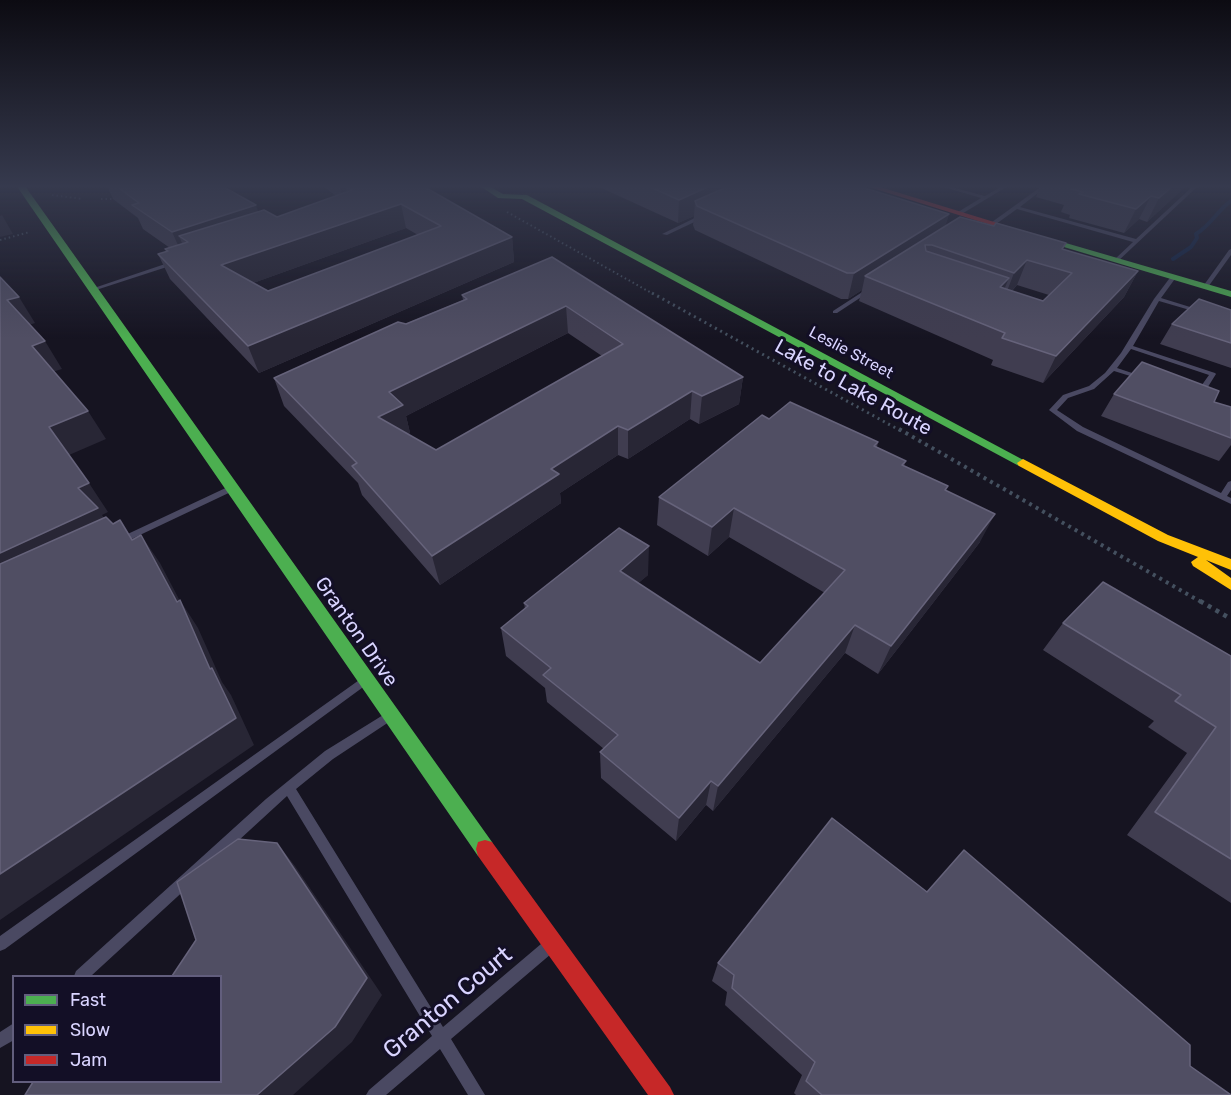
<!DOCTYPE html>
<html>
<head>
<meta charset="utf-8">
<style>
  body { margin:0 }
  #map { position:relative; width:1231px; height:1095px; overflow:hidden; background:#161421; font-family:Rubik,sans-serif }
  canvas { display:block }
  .legend { position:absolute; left:12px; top:975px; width:210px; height:108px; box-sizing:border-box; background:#130f26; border:2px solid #625e7d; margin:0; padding:8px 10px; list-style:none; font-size:18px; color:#d9d4ff }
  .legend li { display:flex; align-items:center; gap:12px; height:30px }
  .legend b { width:30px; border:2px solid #625e7d }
</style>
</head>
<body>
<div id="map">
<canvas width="1231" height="1095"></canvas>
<ul class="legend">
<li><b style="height:8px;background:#4caf50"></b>Fast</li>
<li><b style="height:8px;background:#ffc107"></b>Slow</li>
<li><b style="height:8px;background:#c62828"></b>Jam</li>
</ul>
</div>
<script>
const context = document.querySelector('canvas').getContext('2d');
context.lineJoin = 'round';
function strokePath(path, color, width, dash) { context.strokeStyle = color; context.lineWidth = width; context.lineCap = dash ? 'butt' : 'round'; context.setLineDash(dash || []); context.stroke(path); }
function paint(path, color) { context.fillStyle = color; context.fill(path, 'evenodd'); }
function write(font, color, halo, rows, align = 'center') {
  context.font = font + ' Rubik,sans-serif'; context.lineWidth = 6; context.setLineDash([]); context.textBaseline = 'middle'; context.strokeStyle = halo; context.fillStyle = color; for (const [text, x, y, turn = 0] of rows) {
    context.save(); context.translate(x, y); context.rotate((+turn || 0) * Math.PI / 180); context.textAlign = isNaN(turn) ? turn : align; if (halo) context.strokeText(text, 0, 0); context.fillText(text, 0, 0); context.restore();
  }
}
strokePath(new Path2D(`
  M1173,259L1191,247L1197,238L1196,234C1211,225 1217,211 1231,201`), '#0d2144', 4);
strokePath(new Path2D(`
  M52,195L83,199
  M101,199H116
  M507,212L655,295
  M0,240L30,232`), '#44505f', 2, [1.5, 3]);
strokePath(new Path2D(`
  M652,293L901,431`), '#44505f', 3, [2, 4]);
strokePath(new Path2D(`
  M899,429L1203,603`), '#44505f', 4, [3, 4.5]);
strokePath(new Path2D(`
  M1200,601L1231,619`), '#44505f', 4.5, [4, 5]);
paint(new Path2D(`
  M940,186H948L985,196L1002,186H1008L960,215L958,214V212L981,198Z
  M1042,186H1047L1020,207L1136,239L1193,186H1198L1117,262L1115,261V259L1133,242L1017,209L996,224H992V222Z
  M703,214L706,216L705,217L667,235L662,234Z
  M1231,249V255L1208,287H1204V285L1229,250Z
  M174,261L177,263L176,264L96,290L91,289Z
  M1172,275L1177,276L1161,298L1203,311L1200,313L1159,301L1133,346L1215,373L1216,374L1201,398H1195L1194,396L1209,375L1131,349L1117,368L1144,377V379H1140L1114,371L1094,389L1068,398L1057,410L1083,427L1221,493L1228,482L1231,481V490L1227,496L1231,498V504L1077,431L1049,410L1063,395L1089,386L1105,373L1121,353L1154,299Z
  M867,289L872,290L837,313H833V311Z
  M232,485L236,488L235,490L123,543L120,544L116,541L117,539Z
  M362,678L366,679L367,682L366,685L5,949L0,951V936Z
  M388,712L392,714L393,717L392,720L333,759L296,789L443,1027L541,944L546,942L551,944L553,949L551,954L451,1039L485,1095H468L440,1049L386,1095H366L369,1090L432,1036L287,796L91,976H74L76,971L266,799L325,751Z
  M14,1023V1040L0,1048V1032Z`), '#4a4962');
paint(new Path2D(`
  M19,186H25L492,842L494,849L492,856L485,858L478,856L18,188Z
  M480,186H489L503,194L527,195L1029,463L1027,466H1019L522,199L498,198Z
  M997,223L1231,291V297L997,227Z`), '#4caf50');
paint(new Path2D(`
  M1023,459L1168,535L1231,559V570L1206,560L1231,578V590L1193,566L1191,562L1198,557L1158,541L1019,466L1017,463Z`), '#ffc107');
paint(new Path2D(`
  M866,186H877L1004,225L997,227Z
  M485,840L492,842L670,1087L674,1095H648L478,856L476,849L478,842Z`), '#c62828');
paint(new Path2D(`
  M107,186H226L227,189L258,212L277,217L336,196L323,186H423L512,237L514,262L259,373L170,279L158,254L166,252L165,249L170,248L143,229L138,218L113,199ZM406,228L418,235L268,291L253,283Z
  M597,186H858L949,214L945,226H994L1066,243L1063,249L1138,271L1124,297L1043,383L991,365L993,360L859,301L862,290L848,299H841L695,230L693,225L694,216L678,223ZM1017,285L1049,295L1043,301L1012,291Z
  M1040,186H1186L1147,222L1139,219L1124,233L1069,218L1070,215L1061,212L1064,205L1036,197Z
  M552,257L743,377L739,404L699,424L690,419L628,459L618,455L560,493L561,503L440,585L362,495L358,483L284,406L274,378L463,300L462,295ZM568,333L602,356L436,450L408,434L410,433L406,416Z
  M1231,310V368L1160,344L1172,324Z
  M1114,394L1214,402L1231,407V445L1219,461L1101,416Z
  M769,419L878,442L877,447L906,461L904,466L946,491L980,542L878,674L845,653L713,811L706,805L676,841L601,778L600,752L604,749L547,702L545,688L506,656L501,628L525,609L524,603L648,575L638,583L760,663L825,593L729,537L708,556L657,525L659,497Z
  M1063,623L1231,656V903L1127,835L1187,753L1148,727L1154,721L1043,650Z
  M927,892L1190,1066L1231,1095H796L794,1093L802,1075L725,1005L727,992L712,981L718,963Z`), '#403d50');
paint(new Path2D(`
  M340,186H345L349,201L344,203Z
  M710,186H758L695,201L694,216L678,223L679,200Z
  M1173,186H1186L1147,222L1159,198Z
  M1151,196L1139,219L1124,233L1136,209Z
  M401,204L406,228L231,291L221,265Z
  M256,205L264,229L188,242L179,236L187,255L183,256L172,232Z
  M949,214L942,238L865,276L862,290L848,299L854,273Z
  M2,215L13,234L0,237V216Z
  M512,237L514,262L259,373L248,346Z
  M1027,260L1017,285L1004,299L1014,273Z
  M1138,271L1124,297L1043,383L1056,356Z
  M1009,278L998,304L1000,287Z
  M19,297L35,323L23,327L7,300Z
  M566,306L568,333L406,416L410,433L386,445L378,417L389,392Z
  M45,341L62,369L49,373L32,346Z
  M743,377L739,404L699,424L702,396Z
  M692,391L690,419L628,459V430Z
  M88,411L106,439L69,455L49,427Z
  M618,426V455L560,493L561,503L440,585L432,556L551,469Z
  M89,483L108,512L102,515L118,537L0,594V553L78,488Z
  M734,508L729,537L708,556L712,527Z
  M995,514L980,542L878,674L891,646Z
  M141,535L160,563L181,603L180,600L198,628L222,682L231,695L254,745L0,920V874L210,669L177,602Z
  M649,546L648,575L620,599V571Z
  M855,625L845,653L713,811L718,786Z
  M711,781L706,805L676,841L679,818Z
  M277,843L295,866L382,995L352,1042L293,1095H257Z`), '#282635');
const building = new Path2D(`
  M116,186H222L256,205L172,232L132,205L139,203Z
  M347,186H423L512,237L248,346L158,254L168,251L165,249L188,242L179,236L264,210L277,217L352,190ZM401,204L441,226L268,291L221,265Z
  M648,186H710L679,200Z
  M729,186H858L949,214L854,273H847L697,206L695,201Z
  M1074,186H1173L1159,198L1151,196L1136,209L1079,194L1083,192L1071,189Z
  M960,217L994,226L996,223L1066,243L1062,249L1138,271L1056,356L1002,338L1005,333L865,276ZM925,245H932L1014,273L1027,260L1072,273L1043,301L1000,287L1009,278L926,251Z
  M552,257L743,377L702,396L692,391L628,430L618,426L551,469L559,474L432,556L352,466L357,463L274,378L398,322L406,324L467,299L462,295ZM566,306L623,344L436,450L378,417L403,405L389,392Z
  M0,277L19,297L7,300L45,341L32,346L88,411L49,427L89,483L78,488L98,508L0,553Z
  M1199,299L1231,310V343L1172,324Z
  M1142,362L1219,391L1214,402L1231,407V438L1114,394Z
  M790,402L878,442L874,446L906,461L902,465L948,486L945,490L995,514L891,646L855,625L718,786L711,781L679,818L600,752L618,735L543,675L551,668L501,628L528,606L524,603L619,528L649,546L620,571L760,663L845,570L734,508L712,527L659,497L762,415L769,419Z
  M106,517L113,524L120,520L132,540L141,535L177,602L180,600L210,669L212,668L236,718L0,874V564Z
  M1103,582L1231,656V859L1155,812L1216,727L1175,701L1181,695L1063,623Z
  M832,818L927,892L964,850L1190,1045V1066L1231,1095H822L806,1081L815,1062L732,988L734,975L718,963Z
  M238,839L277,843L367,978L335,1027L257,1095H25L33,1082H220V976H172L196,940L177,882Z`);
paint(building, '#504e63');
strokePath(building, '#66637b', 1.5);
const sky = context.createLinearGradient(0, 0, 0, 339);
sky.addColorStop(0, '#0c0b12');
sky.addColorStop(0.55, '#363a4e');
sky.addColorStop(1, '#363a4e00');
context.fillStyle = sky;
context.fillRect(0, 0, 1231, 339);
write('16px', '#d9d4ff', '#130f26', [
  ["Leslie Street",851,353,28]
]);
write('20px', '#d9d4ff', '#130f26', [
  ["Lake to Lake Route",853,388,29],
  ["Granton Drive",356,632,55]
]);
write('24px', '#d9d4ff', '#130f26', [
  ["Granton Court",448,1003,-40]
]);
</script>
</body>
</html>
